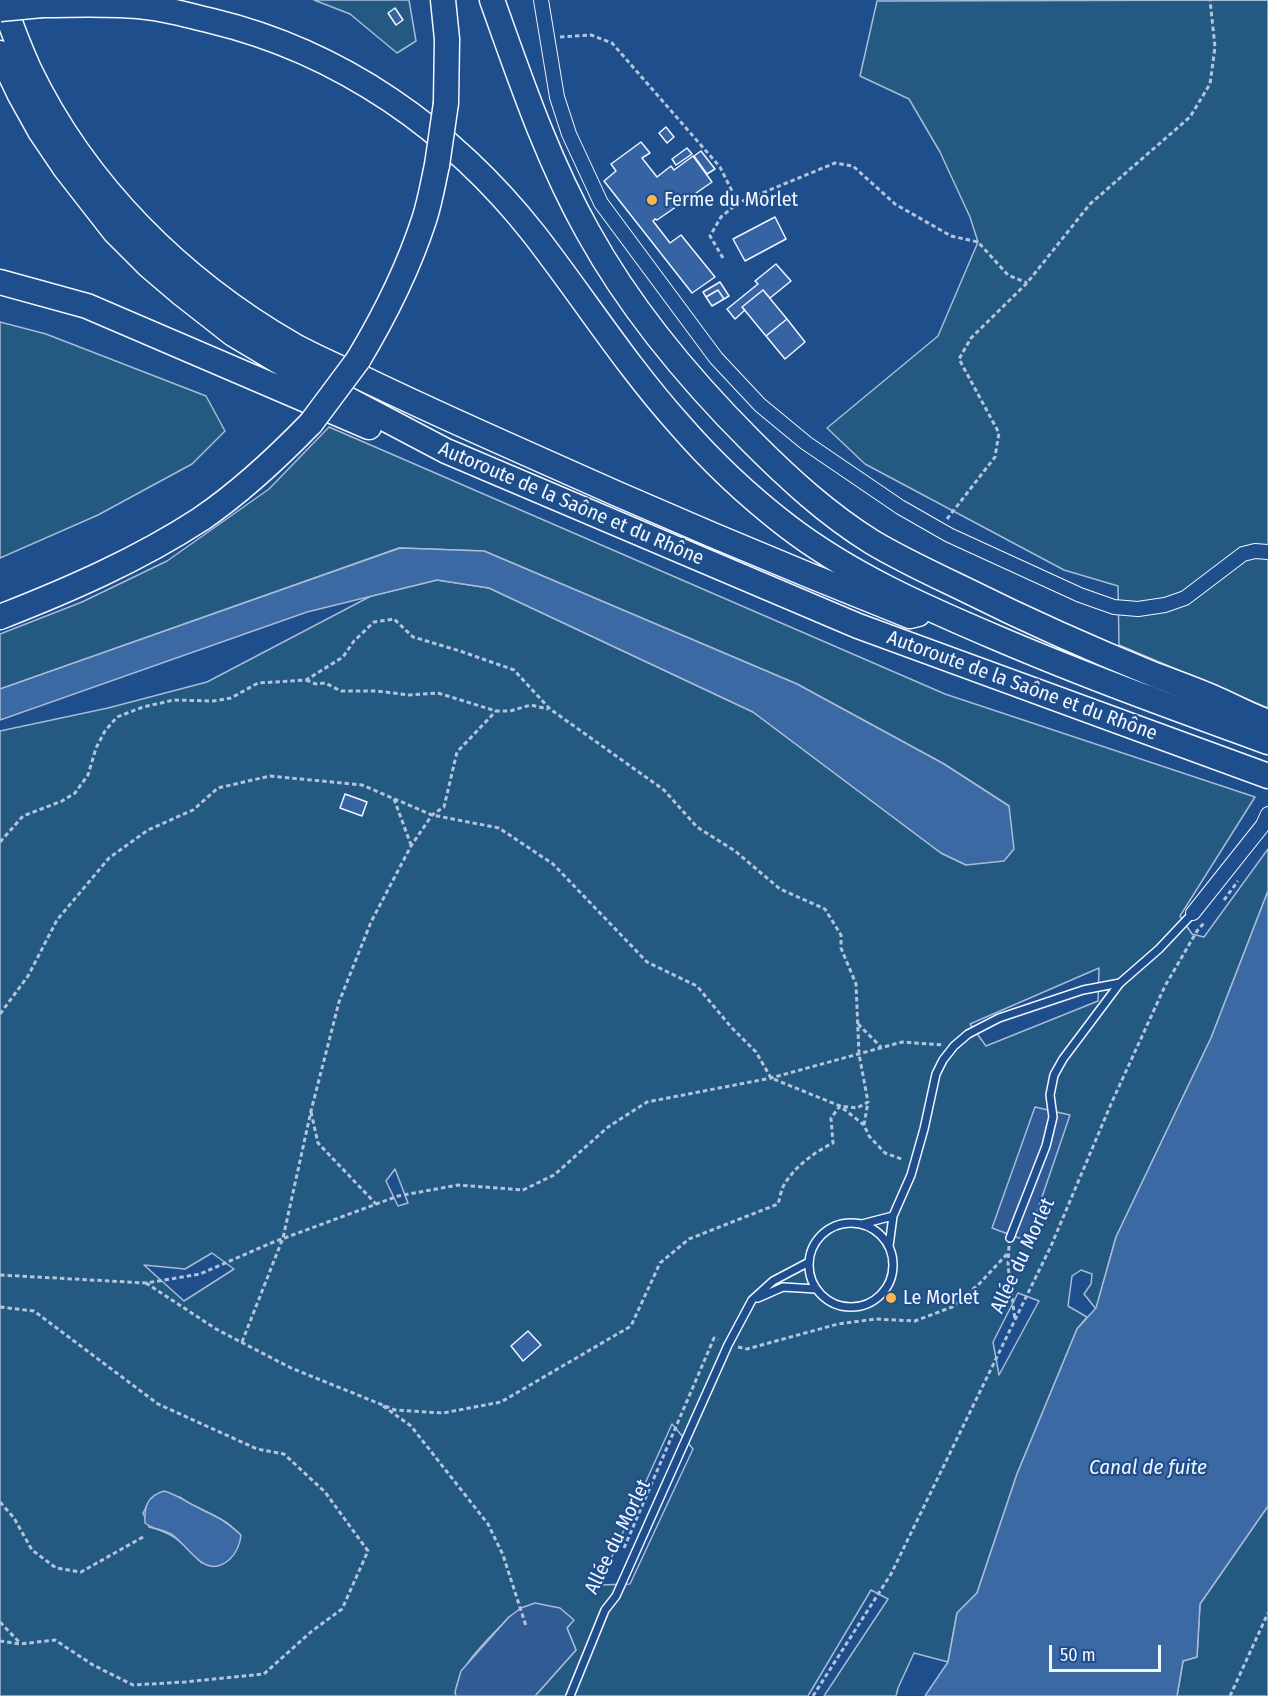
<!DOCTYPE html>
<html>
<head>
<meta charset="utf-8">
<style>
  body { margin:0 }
  #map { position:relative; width:1268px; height:1696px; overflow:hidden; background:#1f4e8c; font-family:"Fira Sans Condensed",sans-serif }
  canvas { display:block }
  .scale { position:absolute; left:1049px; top:1645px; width:112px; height:27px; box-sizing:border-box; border:3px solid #f2f6ff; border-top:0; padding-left:8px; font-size:18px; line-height:21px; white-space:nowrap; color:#f2f6ff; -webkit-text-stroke:4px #1f4e8c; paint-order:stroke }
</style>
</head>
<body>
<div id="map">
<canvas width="1268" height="1696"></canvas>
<div class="scale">50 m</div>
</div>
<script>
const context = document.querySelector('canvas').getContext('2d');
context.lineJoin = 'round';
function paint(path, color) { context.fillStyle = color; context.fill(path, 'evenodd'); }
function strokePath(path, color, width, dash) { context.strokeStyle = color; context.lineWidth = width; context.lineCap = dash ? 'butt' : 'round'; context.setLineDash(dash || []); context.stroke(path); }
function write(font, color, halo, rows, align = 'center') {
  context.font = font + ' "Fira Sans Condensed",sans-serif'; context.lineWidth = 4.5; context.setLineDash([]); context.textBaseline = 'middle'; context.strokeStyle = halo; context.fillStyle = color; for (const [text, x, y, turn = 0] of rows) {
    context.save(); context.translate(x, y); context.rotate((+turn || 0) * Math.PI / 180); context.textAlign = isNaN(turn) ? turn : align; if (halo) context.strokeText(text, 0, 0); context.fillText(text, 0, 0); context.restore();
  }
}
const green = new Path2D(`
  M314,0H409L416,41L397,53L350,14Z
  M1268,0V708L1119,645L1118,586L1064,570L865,464L827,428L938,336L978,242L970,217L940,152L909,99L860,76L877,1Z
  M0,322L46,334L206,396L225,431L192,464L98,515L0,558Z
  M329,427L945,694L1255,797L1180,916L1192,934L1204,937L1268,849V891L1211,1038L1116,1237L1096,1309L1084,1294L1091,1284L1092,1274L1081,1270L1072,1276L1068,1306L1087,1317L1077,1329L1017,1474L977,1593L957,1613L948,1662L914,1653L898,1688L896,1696H824L888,1599L871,1590L808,1696H535L576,1650L567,1628L573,1620L509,1617C492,1636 453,1669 456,1696H0V731L108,708L207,682L371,596L437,580L489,588L753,712L941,853L966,865L1009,806L944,764L797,684L484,551L399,548L0,689V634L82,602L167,561L269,489ZM1099,968L1098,1001L986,1046L970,1024ZM395,1169L408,1203L398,1206L386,1181ZM212,1253L234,1269L184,1301L144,1265L185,1269ZM1018,1293L1039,1301L999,1375L993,1342ZM672,1424L693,1449L630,1584L599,1585ZM180,1497C196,1509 215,1513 231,1526L202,1563C182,1544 177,1534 149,1527L143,1513L151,1498Z
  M1268,1506V1696H1177L1183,1661L1197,1657L1200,1604Z`);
paint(green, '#245a82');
strokePath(green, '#a8bbd7', 1.5);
const parking = new Path2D(`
  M1035,1107L1070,1115L1027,1241L992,1228Z
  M535,1603L560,1608L574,1620L567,1628L576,1650L535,1696H456L455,1692L461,1671L509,1617L521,1608Z`);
paint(parking, '#305b95');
strokePath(parking, '#a8bbd7', 1.5);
const water = new Path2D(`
  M400,548L484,551L797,684L944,764L1009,806L1014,849L1004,861L966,865L941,853L753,712L489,588L437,580L307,612L0,720V689Z
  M1268,891V1506L1200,1604L1197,1657L1183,1661L1177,1696H925L948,1662L957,1613L977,1593L1017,1474L1077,1329L1096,1308L1116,1237L1211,1038Z
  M164,1491C176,1494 184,1501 195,1506C215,1517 223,1518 241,1535C240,1545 237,1552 230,1559C206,1581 191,1549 174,1536C165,1529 153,1530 145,1523C144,1507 147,1496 164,1491Z`);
paint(water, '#3b69a3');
strokePath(water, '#a8bbd7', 1.5);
const building = new Path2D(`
  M395,8L403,20L396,25L388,13Z
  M666,127L674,137L667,143L659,133Z
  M641,142L650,153L642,158L657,177L671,166L674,170L693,156L712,182L657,220L655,219L653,221L670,243L681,235L715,277L692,293L604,181L616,171L611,164Z
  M687,148L692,154L676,165L672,159Z
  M701,151L715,169L707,174L694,156Z
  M775,217L786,239L745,261L733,239Z
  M776,264L791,281L770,298L763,290L742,307L745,310L735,319L727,309L758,284L755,281Z
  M720,282L729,296L724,299L718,290L706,297L703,292Z
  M718,290L724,299L712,306L706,297Z
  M763,290L787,319L766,336L742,307Z
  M787,319L805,342L785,359L766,336Z
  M345,794L367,802L362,816L340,808Z
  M528,1331L541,1345L523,1361L511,1346Z`);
paint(building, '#3563a3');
strokePath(building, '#f2f6ff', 1.5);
const lane = new Path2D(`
  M809 1265a42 42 0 1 1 84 0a42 42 0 1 1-84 0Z
  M862,1224L893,1216
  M1010,1238L1046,1146L1053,1117L1050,1095L1054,1075L1063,1059L1120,983
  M889,1246L893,1216L911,1175L924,1129L936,1074L943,1060L954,1046L968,1034L999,1018L1083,990L1120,983L1159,949L1193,913
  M758,1298L783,1287L816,1289
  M570,1696L605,1610L616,1596L728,1345L752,1300L773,1281L809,1262`);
const street = new Path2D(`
  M541,0L557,97L569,134L601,203L716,358L760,405L806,443L900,507L949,535L1080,595L1114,607L1138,609L1165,605L1185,598L1243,554L1255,551L1268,552
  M1193,913L1263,825L1268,814`);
const highway = new Path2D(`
  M2,0C10,23 19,47 29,69C85,186 182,281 293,345C315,357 338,367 360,377C414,403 467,427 521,451C649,509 779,564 910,616L918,614
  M443,0L447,39L446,103
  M492,0C520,78 547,159 588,232C631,310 690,380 752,442C789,479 827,514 872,542C902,560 935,575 966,590C1028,621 1091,649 1155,675C1174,682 1193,689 1212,697C1231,705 1248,715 1268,722
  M42,5C77,5 111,3 146,7C168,9 190,16 212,21C341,52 452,130 534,234C583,297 626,365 679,424C711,461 748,496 787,526C851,575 924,607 997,638C1086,676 1177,709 1268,742
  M0,53L20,95L40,131L65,168L115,232L148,265L182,294L233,334L298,373L446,451L858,626L1268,776
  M0,282L87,306L369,427
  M358,360C385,315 408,269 424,220C430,202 433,183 437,165
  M0,617C69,590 138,560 201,519C242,491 277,458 311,423`);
strokePath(lane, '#f2f6ff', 10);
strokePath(street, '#f2f6ff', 16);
strokePath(highway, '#f2f6ff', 27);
strokePath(new Path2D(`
  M560,37L591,35L612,43L720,167L738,203L835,163L853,166L895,204L951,236L978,242L1008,275L1027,283
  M723,258L710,236L721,217L738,203
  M947,519L995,457L999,433L959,359L971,338L1027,283L1090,204L1190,117L1210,84L1215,47L1210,0
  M306,680L316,684L325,683L341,691H377L409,695L438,693L496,711H510L531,705L548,709
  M394,799L411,845
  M0,842L23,816L62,801L75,793L88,775L96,748L105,731L117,717L143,707L174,700L213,701L231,698L258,683L306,680L343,657L354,641L374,622L394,619L413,637L460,651L514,670L550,709L664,790L697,827L735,851L780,889L825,909L841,935V948L856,984L859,1054L868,1102L857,1108L840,1106L831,1118L833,1143C815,1152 795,1166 784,1185C781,1190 780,1198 778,1204L689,1239L660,1263L631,1326L501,1402L443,1413L395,1410L291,1368L216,1329L146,1283
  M1224,900L1238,881
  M0,1014L28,976L57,920L109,858L148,830L193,810L218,788L270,776L362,785L432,815L499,828L553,864L647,962L697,986L731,1027L756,1052L771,1078L840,1106L864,1125L869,1136L885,1153L904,1160
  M858,1024L881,1047
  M311,1112L318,1143L376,1204
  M864,1125L868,1102
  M1009,1246L1008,1266L1015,1320
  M0,1275L146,1283L200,1274L271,1243L398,1196L458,1185L523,1190L554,1175L608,1127L647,1102L771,1078L902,1042L943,1045
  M0,1307L34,1311L158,1404L257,1449L284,1454L325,1492L368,1551L342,1609L312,1631L264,1674L185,1682L133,1685L93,1665L55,1640L20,1644L0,1641
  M242,1342L283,1238L311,1111L339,1002L371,922L411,846L432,815L444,807L457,752L496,711
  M738,1347L747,1349L838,1324L876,1319L915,1321L952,1307L979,1284L1009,1252
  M383,1406L411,1426L488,1524L503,1555L526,1626
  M0,1502L14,1518L32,1550L56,1568L81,1572L143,1537
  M624,1548L714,1338L718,1340
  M0,1622L19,1642
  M813,1696L891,1574L1051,1246L1111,1104L1165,986L1197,931L1204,923
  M1230,1696L1268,1613`), '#b3c4dc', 3, [4.5, 3]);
strokePath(lane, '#1f4e8c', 7);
strokePath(street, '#1f4e8c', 14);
strokePath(highway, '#1f4e8c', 24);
const highwayBridge = new Path2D(`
  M0,9L42,5
  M437,165L446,103
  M311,423L358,360`);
strokePath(highwayBridge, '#f2f6ff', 27, []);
strokePath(highwayBridge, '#1f4e8c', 24);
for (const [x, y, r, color] of [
  [652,200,6,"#ffb74d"],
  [891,1298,6,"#ffb74d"]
]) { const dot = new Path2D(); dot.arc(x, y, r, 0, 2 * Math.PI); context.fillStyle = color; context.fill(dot); strokePath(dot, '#1f4e8c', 2); }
write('20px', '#f2f6ff', '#1f4e8c', [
  ["Ferme du Morlet",664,200],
  ["Le Morlet",903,1298]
], 'left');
write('20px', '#f2f6ff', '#1f4e8c', [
  ["Autoroute de la Saône et du Rhône",571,504,23],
  ["Autoroute de la Saône et du Rhône",1022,686,20],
  ["Allée du Morlet",1023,1256,-65],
  ["Allée du Morlet",618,1537,-64]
]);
write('italic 21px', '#f2f6ff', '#1f4e8c', [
  ["Canal de fuite",1148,1468]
]);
</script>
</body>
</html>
